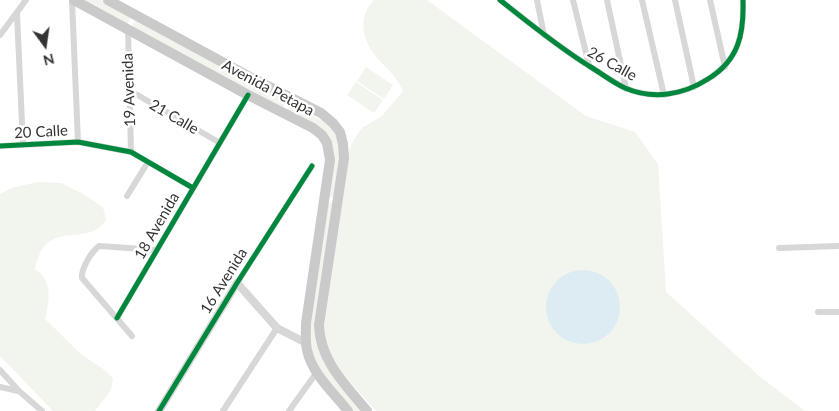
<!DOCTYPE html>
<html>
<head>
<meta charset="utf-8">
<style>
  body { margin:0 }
  #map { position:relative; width:839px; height:411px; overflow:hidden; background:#fff; font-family:Lato,sans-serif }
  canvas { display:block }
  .north { position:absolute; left:20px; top:20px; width:50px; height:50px; -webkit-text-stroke:4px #fff; paint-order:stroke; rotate:166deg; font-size:14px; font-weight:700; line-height:20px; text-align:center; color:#333 }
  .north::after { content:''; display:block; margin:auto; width:18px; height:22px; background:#333; clip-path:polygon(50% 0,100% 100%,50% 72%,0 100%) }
</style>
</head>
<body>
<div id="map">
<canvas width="839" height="411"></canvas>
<div class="north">N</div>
</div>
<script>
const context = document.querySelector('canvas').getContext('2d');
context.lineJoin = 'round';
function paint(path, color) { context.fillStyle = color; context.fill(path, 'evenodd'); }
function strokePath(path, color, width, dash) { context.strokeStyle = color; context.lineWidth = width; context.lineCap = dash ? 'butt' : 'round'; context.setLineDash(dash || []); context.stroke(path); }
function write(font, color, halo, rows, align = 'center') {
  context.font = font + ' Lato,sans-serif'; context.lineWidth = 5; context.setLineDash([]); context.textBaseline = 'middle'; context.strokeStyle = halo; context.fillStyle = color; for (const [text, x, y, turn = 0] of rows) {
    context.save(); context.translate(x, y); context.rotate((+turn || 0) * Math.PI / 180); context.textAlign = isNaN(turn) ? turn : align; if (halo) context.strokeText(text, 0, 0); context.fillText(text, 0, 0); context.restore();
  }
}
paint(new Path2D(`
  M77,0H101L131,17L127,26Z
  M374,0H427L586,116L635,132L658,164L666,292L758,375L805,411H376L335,365L327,347L324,328L349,150L354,139L362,128L382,116L403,91C397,77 388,70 379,60C363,43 356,18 374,0Z
  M135,20L285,100L283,110L131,29Z
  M366,67L393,85L384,99L357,81Z
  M356,82L383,100L374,113L347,95Z
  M288,102L330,125L340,141L336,198L327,197L332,149L287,111Z
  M37,182L61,183L83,194L103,207L106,220C87,250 46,215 35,269C37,271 43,274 44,277C52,290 48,305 45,319L81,354L106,371L113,378L111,390L95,411H53L0,356V194L12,188Z
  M327,202L335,203L320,352L327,368L363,411H354L323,374L315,361L308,341Z`), '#f1f5ed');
paint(new Path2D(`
  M546 307a37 37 0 1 1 74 0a37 37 0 1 1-74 0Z`), '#ddebf3');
strokePath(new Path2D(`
  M72,0L78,142
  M500,0C529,23 557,46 589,66C601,73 612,82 625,88C653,100 683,95 708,79C739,60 744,34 743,0
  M537,0L544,35
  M573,0L589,65
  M607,0L626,89
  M642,0L664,95
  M675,0L694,87
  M710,0L725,67
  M17,14L23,145
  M128,29L131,152
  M0,35L26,0
  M129,90L220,143
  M0,146L78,142L131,152L193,188
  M127,196L148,162
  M779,248L839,246
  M237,283L312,166
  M818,312H839
  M117,318L248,95
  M132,336L82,278C81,269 91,252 99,246L157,250
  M0,370L19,391L42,411
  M0,387L18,391
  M223,411L277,328
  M289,411L317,372`), '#d7d7d7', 6);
strokePath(new Path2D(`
  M159,411L237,283L277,328L306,343`), '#d7d7d7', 8);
strokePath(new Path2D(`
  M74,0L248,95L313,128L322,135L327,143L330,160L306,323C306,332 305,342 307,350C312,374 334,393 348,411
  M108,0L248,76L321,113L333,123L340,132L343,144L344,158L319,325C320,361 345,384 367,411`), '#cacaca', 10);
strokePath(new Path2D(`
  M500,0C529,23 557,46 589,66C601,73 612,82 625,88C653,100 683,95 708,79C739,60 744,34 743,0
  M0,146L78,142L131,152L193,188
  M117,318L248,95
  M159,411L237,283L312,166`), '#00873e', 5);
write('15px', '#333', '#fff', [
  ["26 Calle",612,64,29],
  ["Avenida Petapa",268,88,28],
  ["19 Avenida",129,90,-92],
  ["21 Calle",174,117,30],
  ["20 Calle",41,132,-3],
  ["18 Avenida",157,226,-60],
  ["16 Avenida",224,281,-58]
]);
</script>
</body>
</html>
